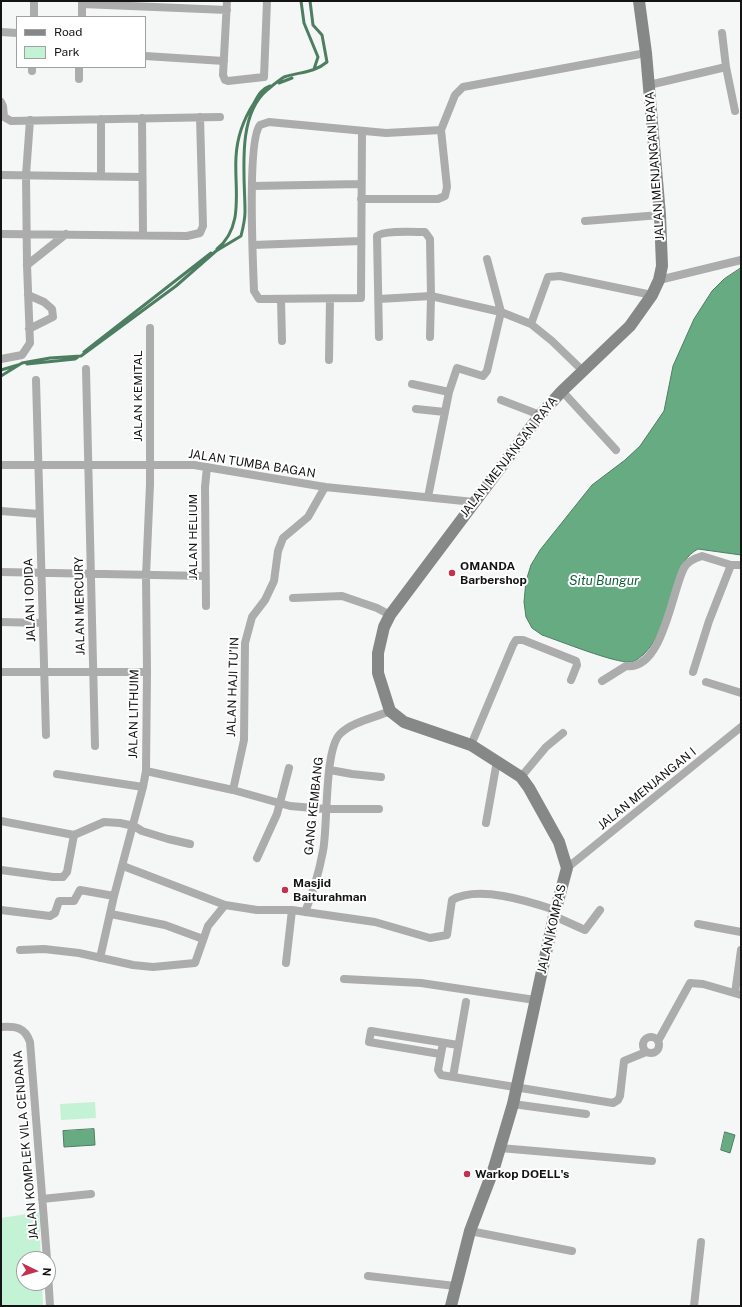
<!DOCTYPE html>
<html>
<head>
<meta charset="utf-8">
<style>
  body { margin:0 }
  #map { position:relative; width:742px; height:1307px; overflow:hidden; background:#f4f7f5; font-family:"Public Sans",sans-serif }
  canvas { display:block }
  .frame { position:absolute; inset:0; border:2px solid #131413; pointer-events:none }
  .legend { position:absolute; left:16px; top:16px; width:130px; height:52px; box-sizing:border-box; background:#fff; border:1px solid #a1a1a1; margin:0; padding:5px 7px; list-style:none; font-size:12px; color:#131413 }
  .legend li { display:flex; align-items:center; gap:8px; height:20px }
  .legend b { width:20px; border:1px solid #a1a1a1 }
  .north { position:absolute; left:16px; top:1251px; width:40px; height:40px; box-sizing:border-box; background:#fff; border:1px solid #a1a1a1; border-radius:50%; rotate:95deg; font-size:11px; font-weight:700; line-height:16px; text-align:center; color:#131413 }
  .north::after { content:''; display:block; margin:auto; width:14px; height:18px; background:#c2314d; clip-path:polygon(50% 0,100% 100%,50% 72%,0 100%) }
</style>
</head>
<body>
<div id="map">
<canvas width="742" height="1307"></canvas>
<div class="frame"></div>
<ul class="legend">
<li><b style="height:5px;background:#868887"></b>Road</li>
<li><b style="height:11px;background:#c4f2d5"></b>Park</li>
</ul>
<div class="north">N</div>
</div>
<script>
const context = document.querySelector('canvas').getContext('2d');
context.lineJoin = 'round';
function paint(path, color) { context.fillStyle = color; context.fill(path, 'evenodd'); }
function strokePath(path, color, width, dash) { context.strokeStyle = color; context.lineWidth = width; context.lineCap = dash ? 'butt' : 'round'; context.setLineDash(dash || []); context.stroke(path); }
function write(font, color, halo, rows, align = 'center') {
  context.font = font + ' "Public Sans",sans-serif'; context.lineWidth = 4; context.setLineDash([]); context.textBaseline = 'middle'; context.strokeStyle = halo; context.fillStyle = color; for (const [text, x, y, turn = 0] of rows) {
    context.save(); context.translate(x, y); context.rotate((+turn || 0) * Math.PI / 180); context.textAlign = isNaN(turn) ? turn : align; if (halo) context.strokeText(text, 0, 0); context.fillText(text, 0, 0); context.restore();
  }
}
paint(new Path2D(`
  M95,1102L96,1118L61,1120L60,1104Z
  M39,1212L41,1259H24V1283H42L43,1306H1V1218Z`), '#c4f2d5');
const water = new Path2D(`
  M741,268V555L698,549C675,561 675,594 666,616C661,630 654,644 643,655C639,658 635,662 630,662C614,663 560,641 542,635L532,628L526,617L524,602L526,581L531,565L540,550L592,485L625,460L640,446L664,411L673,366L694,319L712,291L724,279Z
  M94,1129L95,1145L64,1147L63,1131Z
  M725,1132L735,1135L730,1153L721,1150Z`);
paint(water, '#67ab83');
strokePath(water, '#4e7e61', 1);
strokePath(new Path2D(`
  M301,1L304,23L318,57L314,69
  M279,83L292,78
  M217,249C245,226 234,189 236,157C237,137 243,120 254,103C258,96 261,89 270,86
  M84,352L211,253
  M27,364L75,359L78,357
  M1,370L18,365
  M1,376L22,363L50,358L81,356L176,286L216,251L241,236C243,228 245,220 245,212C245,176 236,116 267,90C272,86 279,80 284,77C299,72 314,73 327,62L322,35L313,25L310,1`), '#4e7e61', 3);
strokePath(new Path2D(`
  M227,1L223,75L225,80L228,81L264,77L267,1
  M82,4L227,10
  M34,17V1
  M82,17V1
  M1,32L17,33
  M145,56L224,61
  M726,67L735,111
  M32,71V67
  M79,79V67
  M649,85L726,67L722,33
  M1,102L3,106L4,117L11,121L220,117
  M142,118L143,234
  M101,119V176
  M362,132L361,298L259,299L254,291C253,264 247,140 260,125L269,122L386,133L441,130
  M1,175L142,177
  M252,186L361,184
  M361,199H438L445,196L447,187L441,130L455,95L463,87L646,53
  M585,221L660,215
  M1,234L187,236L200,233L203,226L200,117
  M253,245L361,241
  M27,265L66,234
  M659,280L741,260
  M28,295L44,302L52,309L53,317L29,329
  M281,299L282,341
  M379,299L431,296L501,312L531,324L552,341L583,371
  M531,324L548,277L560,276L652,295
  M379,337L377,236C384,230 415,232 425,232L430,239L431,296L430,337
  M1,359L22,355L30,343L27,265L26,175L30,120
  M329,360L330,299
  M86,369L95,746
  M36,380L46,735
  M412,384L449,392
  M562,391L616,450
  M501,400L540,415
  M416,409L445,412
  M1,465H194L325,487L474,502
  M428,497L449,392L457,368L483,376L487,371L501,312L487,259
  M1,511L39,514
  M1,572L205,576
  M293,598L342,596L377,608L390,615
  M206,606L205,487L207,467
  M1,622L43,623
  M1,672H147
  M693,672L709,621L731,565
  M602,681L626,666C663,671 672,590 684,568C688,561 695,558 702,556L731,565H741
  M706,682L741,693
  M471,745L513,645L516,640H523L576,661L577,665L571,680
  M330,770L352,774L381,777
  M146,771L233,790L290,806L325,809H379
  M57,774L143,787
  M521,777L546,747L563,733
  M233,790L244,740L245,643L252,617L265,600L274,581L278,551L283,538L308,517L325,487
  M1,821L74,835L104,822L120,823L134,826L142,831L168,839L190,844
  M486,823L497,761
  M257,858L277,814L289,768
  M123,866L225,905L257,910H292L375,922L430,938L447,935L452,900C478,885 528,901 555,910
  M567,868L741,727
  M1,870L53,877H63L67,872L74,835
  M1,910L50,916L55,913L59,901H74L80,890L114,896
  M305,912C313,893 319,872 323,851C328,827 324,750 340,734C352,722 374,718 390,711
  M111,914L165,925L203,939
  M554,916L585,930L600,910
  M698,924L741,932
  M20,950L44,949L79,953L133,965L153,967L195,963L208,926L225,905
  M100,958L114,896L143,787L146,771L147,672L146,576L150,484V328
  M286,963L292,910
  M344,979L421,983L535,1000
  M735,993L741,950
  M1,1027C15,1026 25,1027 30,1042L47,1259
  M643 1045a8 8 0 1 1 16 0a8 8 0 1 1-16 0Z
  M658,1041L690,983L703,984L741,995
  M443,1043L438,1070L441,1075L613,1103L618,1100L620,1096L624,1061L646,1052
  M440,1054L369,1042L371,1031L458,1045
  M453,1077L466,1002
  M513,1104L586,1114
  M500,1148L652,1161
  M42,1199L91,1194
  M470,1231L572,1251
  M48,1274L50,1306
  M368,1276L455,1286
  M694,1306L701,1242`), '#abacab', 8);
strokePath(new Path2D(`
  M451,1306L470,1231L494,1168L513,1104L554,916L567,868L559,842L529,788L521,777L471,745L404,722L390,711L378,673V653L384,627L390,615L540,415L562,391L630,326L652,295L659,280L662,266L660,215L646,53L639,1`), '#868887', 12);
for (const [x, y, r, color] of [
  [452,573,4,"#c2314d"],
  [285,890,4,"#c2314d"],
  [467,1174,4,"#c2314d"]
]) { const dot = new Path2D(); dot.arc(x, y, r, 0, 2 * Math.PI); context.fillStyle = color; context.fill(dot); strokePath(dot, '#fff', 1.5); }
write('12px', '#131413', '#fff', [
  ["JALAN MENJANGAN RAYA",655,166,-94],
  ["JALAN KEMITAL",138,396,-90],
  ["JALAN MENJANGAN RAYA",509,457,-52],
  ["JALAN TUMBA BAGAN",252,464,9],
  ["JALAN HELIUM",193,537,-90],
  ["JALAN I ODIDA",30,600,-92],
  ["JALAN MERCURY",80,606,-91],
  ["JALAN HAJI TU’IN",233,687,-88],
  ["JALAN LITHUIM",134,714,-89],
  ["JALAN MENJANGAN I",647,789,-39],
  ["GANG KEMBANG",314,806,-84],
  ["JALAN KOMPAS",552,929,-77],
  ["JALAN KOMPLEK VILA CENDANA",26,1145,-95]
]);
write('bold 12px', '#131413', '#fff', [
  ["OMANDA",460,566],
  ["Barbershop",460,580],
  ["Masjid",293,883],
  ["Baiturahman",293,897],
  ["Warkop DOELL's",475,1174]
], 'left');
write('italic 13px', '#13633d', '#fff', [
  ["Situ Bungur",604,581]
]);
</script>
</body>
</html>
